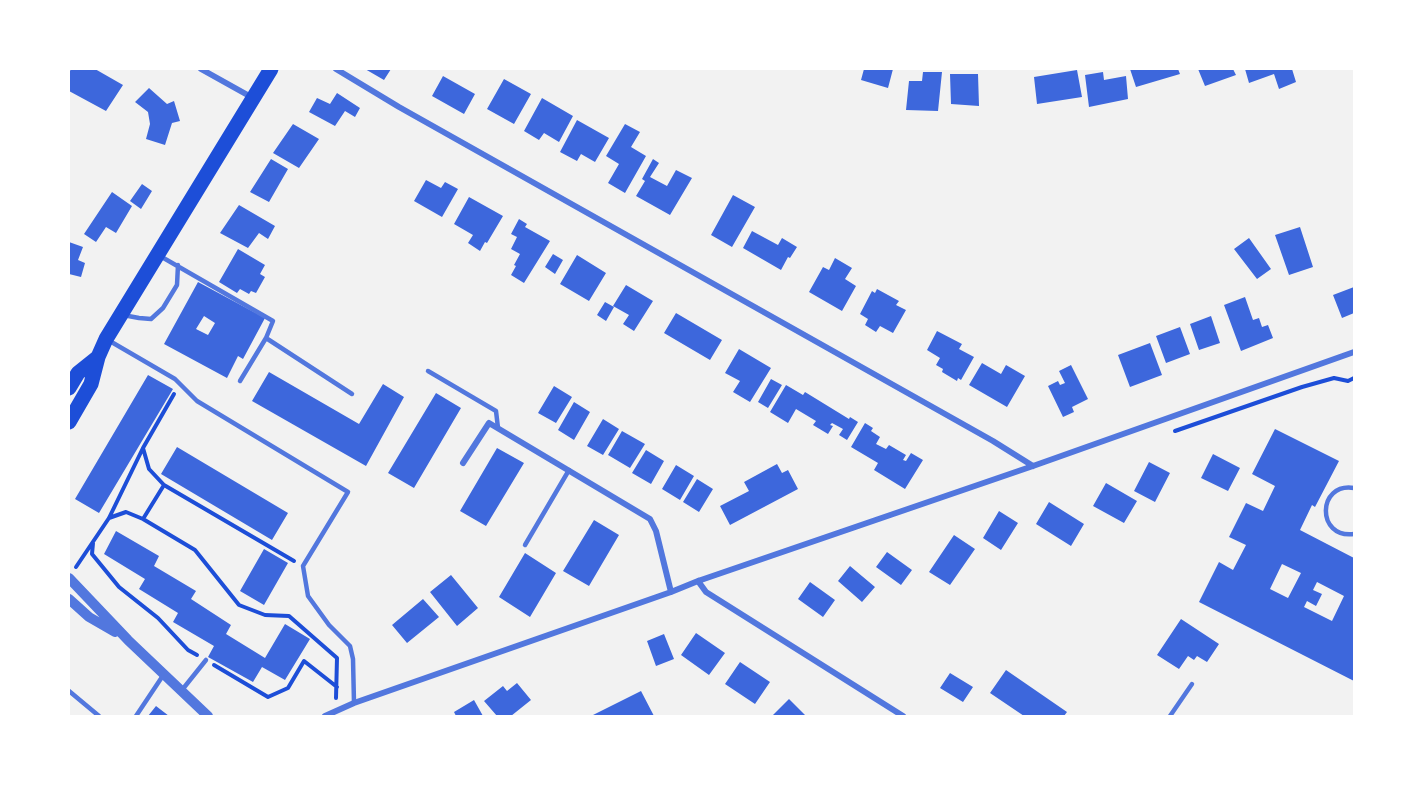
<!DOCTYPE html>
<html>
<head>
<meta charset="utf-8">
<style>
  body { margin:0 }
  #map { position:relative; width:1423px; height:785px; overflow:hidden; background:#f2f2f2; font-family:"PT Sans",sans-serif }
  canvas { display:block }
  .frame { position:absolute; inset:0; border:70px solid #fff; pointer-events:none }
</style>
</head>
<body>
<div id="map">
<canvas width="1423" height="785"></canvas>
<div class="frame"></div>
</div>
<script>
const context = document.querySelector('canvas').getContext('2d');
context.lineJoin = 'round';
function paint(path, color) { context.fillStyle = color; context.fill(path, 'evenodd'); }
function strokePath(path, color, width, dash) { context.strokeStyle = color; context.lineWidth = width; context.lineCap = dash ? 'butt' : 'round'; context.setLineDash(dash || []); context.stroke(path); }
paint(new Path2D(`
  M71,69H95L123,85L106,111L69,91V73Z
  M365,69H391L384,80Z
  M864,69H893L888,88L861,80Z
  M1130,69H1178L1180,74L1136,87Z
  M1198,69H1233L1236,75L1205,86Z
  M1245,69H1292L1296,82L1279,89L1274,74L1249,83Z
  M1077,70L1082,97L1037,104L1034,77Z
  M923,72H942L938,111L906,110L909,81H922Z
  M1103,72L1104,80L1126,76L1128,99L1089,107L1085,75Z
  M950,74H978L979,106L951,104Z
  M443,76L475,94L464,114L432,96Z
  M504,79L531,94L514,124L487,109Z
  M149,88L167,104L174,101L180,121L172,123L165,145L146,139L150,124L148,112L135,102Z
  M337,93L360,108L355,117L345,111L335,126L309,112L317,98L330,104Z
  M542,98L573,116L559,142L544,133L539,140L524,131Z
  M577,120L609,138L595,162L581,154L577,161L560,152Z
  M293,124L319,139L299,168L273,153Z
  M625,124L640,132L631,147L646,156L625,193L608,183L619,164L606,156Z
  M271,159L288,169L269,202L250,192Z
  M653,159L659,163L650,177L667,186L676,170L692,178L670,215L636,196L645,181L642,179Z
  M426,180L441,188L445,182L458,189L442,217L414,201Z
  M142,184L152,191L141,209L130,201Z
  M112,192L132,206L116,233L106,227L96,242L84,234Z
  M733,195L755,207L732,247L711,235Z
  M469,197L503,216L487,243L485,242L480,251L468,243L473,235L454,224Z
  M239,205L275,226L268,239L259,233L248,248L220,233Z
  M519,219L527,224L525,227L550,241L524,283L511,275L516,266L514,265L520,254L511,249L517,237L511,234Z
  M1300,227L1313,267L1289,275L1275,235Z
  M752,231L778,245L782,238L797,247L790,258L788,257L781,270L743,248Z
  M1249,238L1271,269L1257,279L1234,249Z
  M69,242L83,247L78,260L85,263L81,277L69,274Z
  M238,249L265,265L260,274L265,277L256,293L251,291L249,294L240,289L237,293L219,282Z
  M553,254L563,260L555,274L545,267Z
  M577,255L606,273L589,301L560,284Z
  M835,258L852,268L845,279L856,286L842,311L809,292L823,267L829,270Z
  M198,282L265,318L243,359L238,356L227,378L164,344ZM204,316L215,323L208,335L196,329Z
  M626,285L653,301L634,331L623,324L629,315L613,306Z
  M1354,287V313L1342,318L1333,295Z
  M877,289L899,301L896,305L906,310L893,333L880,326L876,332L865,325L868,319L860,314L872,291L875,293Z
  M1245,297L1253,320L1259,318L1262,327L1268,325L1273,338L1241,351L1224,305Z
  M605,302L614,307L606,321L597,315Z
  M676,313L722,340L710,360L664,333Z
  M1211,316L1220,343L1199,350L1190,324Z
  M1180,327L1190,354L1166,363L1156,336Z
  M937,331L962,344L959,349L974,357L961,380L958,378L957,381L942,372L943,369L936,365L940,358L927,350Z
  M1150,343L1162,375L1130,387L1118,355Z
  M739,349L771,368L750,402L733,392L740,381L725,373Z
  M982,363L1001,374L1006,365L1025,376L1007,407L969,385Z
  M1071,365L1088,399L1072,407L1074,412L1063,417L1048,386L1058,381L1060,385L1065,383L1059,371Z
  M269,372L359,424L383,384L404,397L366,466L252,401Z
  M148,375L173,389L99,513L75,499Z
  M771,379L782,385L768,408L758,402Z
  M786,385L803,395L805,392L849,419L850,417L858,422L847,440L839,435L843,429L832,423L830,425L833,426L828,434L813,425L816,421L796,409L788,423L770,412Z
  M554,386L572,397L556,423L538,413Z
  M436,393L461,408L414,488L388,473Z
  M574,402L590,412L574,440L558,430Z
  M603,419L619,429L603,455L587,446Z
  M865,423L873,428L871,431L880,437L876,444L886,449L889,445L906,455L903,460L906,461L911,453L923,460L905,489L874,470L878,463L851,447Z
  M1275,429L1339,461L1315,507L1312,505L1300,530L1354,558V681L1199,602L1219,562L1233,570L1246,545L1229,537L1246,503L1263,511L1275,486L1252,474ZM1282,564L1301,573L1288,598L1270,589ZM1317,582L1344,596L1332,621L1304,607L1307,601L1316,606L1322,594L1313,590Z
  M622,431L645,444L630,468L608,455Z
  M177,447L288,513L272,540L161,474Z
  M497,448L524,463L486,526L460,511Z
  M646,450L664,461L651,484L632,473Z
  M1213,454L1240,468L1228,491L1201,478Z
  M1149,462L1170,473L1155,502L1134,491Z
  M777,464L782,473L788,470L798,489L730,525L720,506L749,491L744,482Z
  M676,465L694,476L680,500L662,489Z
  M697,479L713,489L699,512L683,502Z
  M1106,483L1137,501L1124,523L1093,506Z
  M1049,502L1084,524L1071,546L1036,524Z
  M999,511L1018,523L1001,550L983,538Z
  M594,520L619,535L589,586L563,571Z
  M116,531L159,556L154,566L196,591L191,599L231,625L226,634L265,658L285,624L310,639L285,680L262,667L253,682L208,657L214,646L173,622L178,613L139,589L145,579L104,554Z
  M954,535L975,549L950,585L929,572Z
  M264,549L288,563L264,605L240,591Z
  M887,552L912,570L901,585L876,567Z
  M525,553L556,573L530,617L499,597Z
  M850,566L875,587L862,602L838,581Z
  M451,575L478,608L457,626L430,592Z
  M810,582L835,600L823,617L798,599Z
  M423,599L439,617L407,643L392,625Z
  M1181,619L1219,644L1207,662L1197,656L1194,660L1188,656L1179,669L1157,655Z
  M696,633L725,653L709,675L681,655Z
  M664,634L674,659L656,666L647,641Z
  M740,662L770,682L755,704L725,684Z
  M1006,670L1067,712L1064,716H1024L990,693Z
  M950,673L973,687L963,702L940,688Z
  M517,683L531,700L511,716H497L484,701L503,686L507,691Z
  M641,691L654,716H591Z
  M789,699L806,716H772Z
  M474,700L483,716H456L454,712Z
  M156,706L169,716H148Z`), '#3d67dc');
strokePath(new Path2D(`
  M1175,431L1302,387L1334,378L1348,381L1354,378
  M143,448L149,469L164,485L294,561
  M109,518L126,512L143,519L195,550L239,605L265,615L289,616L337,658L336,698
  M143,519L164,485
  M93,543L92,554L119,587L158,618L188,650L197,655
  M76,567L109,518L143,448L174,394
  M214,665L268,697L288,688L304,661L337,687`), '#1d4ed8', 4);
strokePath(new Path2D(`
  M160,256L273,321L266,338L352,394
  M123,315L139,318L151,319L163,308L177,285L178,265
  M108,340L175,379L197,401L348,492L303,566L308,596L329,625L350,646L353,659L354,703
  M428,371L496,411L498,428
  M240,381L266,338
  M1354,488C1317,482 1316,539 1354,534
  M525,545L569,470
  M182,690L206,660
  M69,691L99,716
  M136,716L164,674
  M1170,716L1192,684`), '#5277de', 4.5);
strokePath(new Path2D(`
  M201,69L253,98
  M336,69L399,107L993,441L1033,466
  M463,463L489,423L650,519L656,531L671,592
  M698,581L706,592L903,716
  M325,716L354,703L671,592L698,581L1033,466L1354,352`), '#5277de', 6);
strokePath(new Path2D(`
  M69,578L128,640L208,716
  M69,599L89,617L115,632`), '#5277de', 10);
strokePath(new Path2D(`
  M69,388L78,373L98,357
  M69,422L91,384L98,357L106,339L271,69`), '#1d4ed8', 15);
</script>
</body>
</html>
